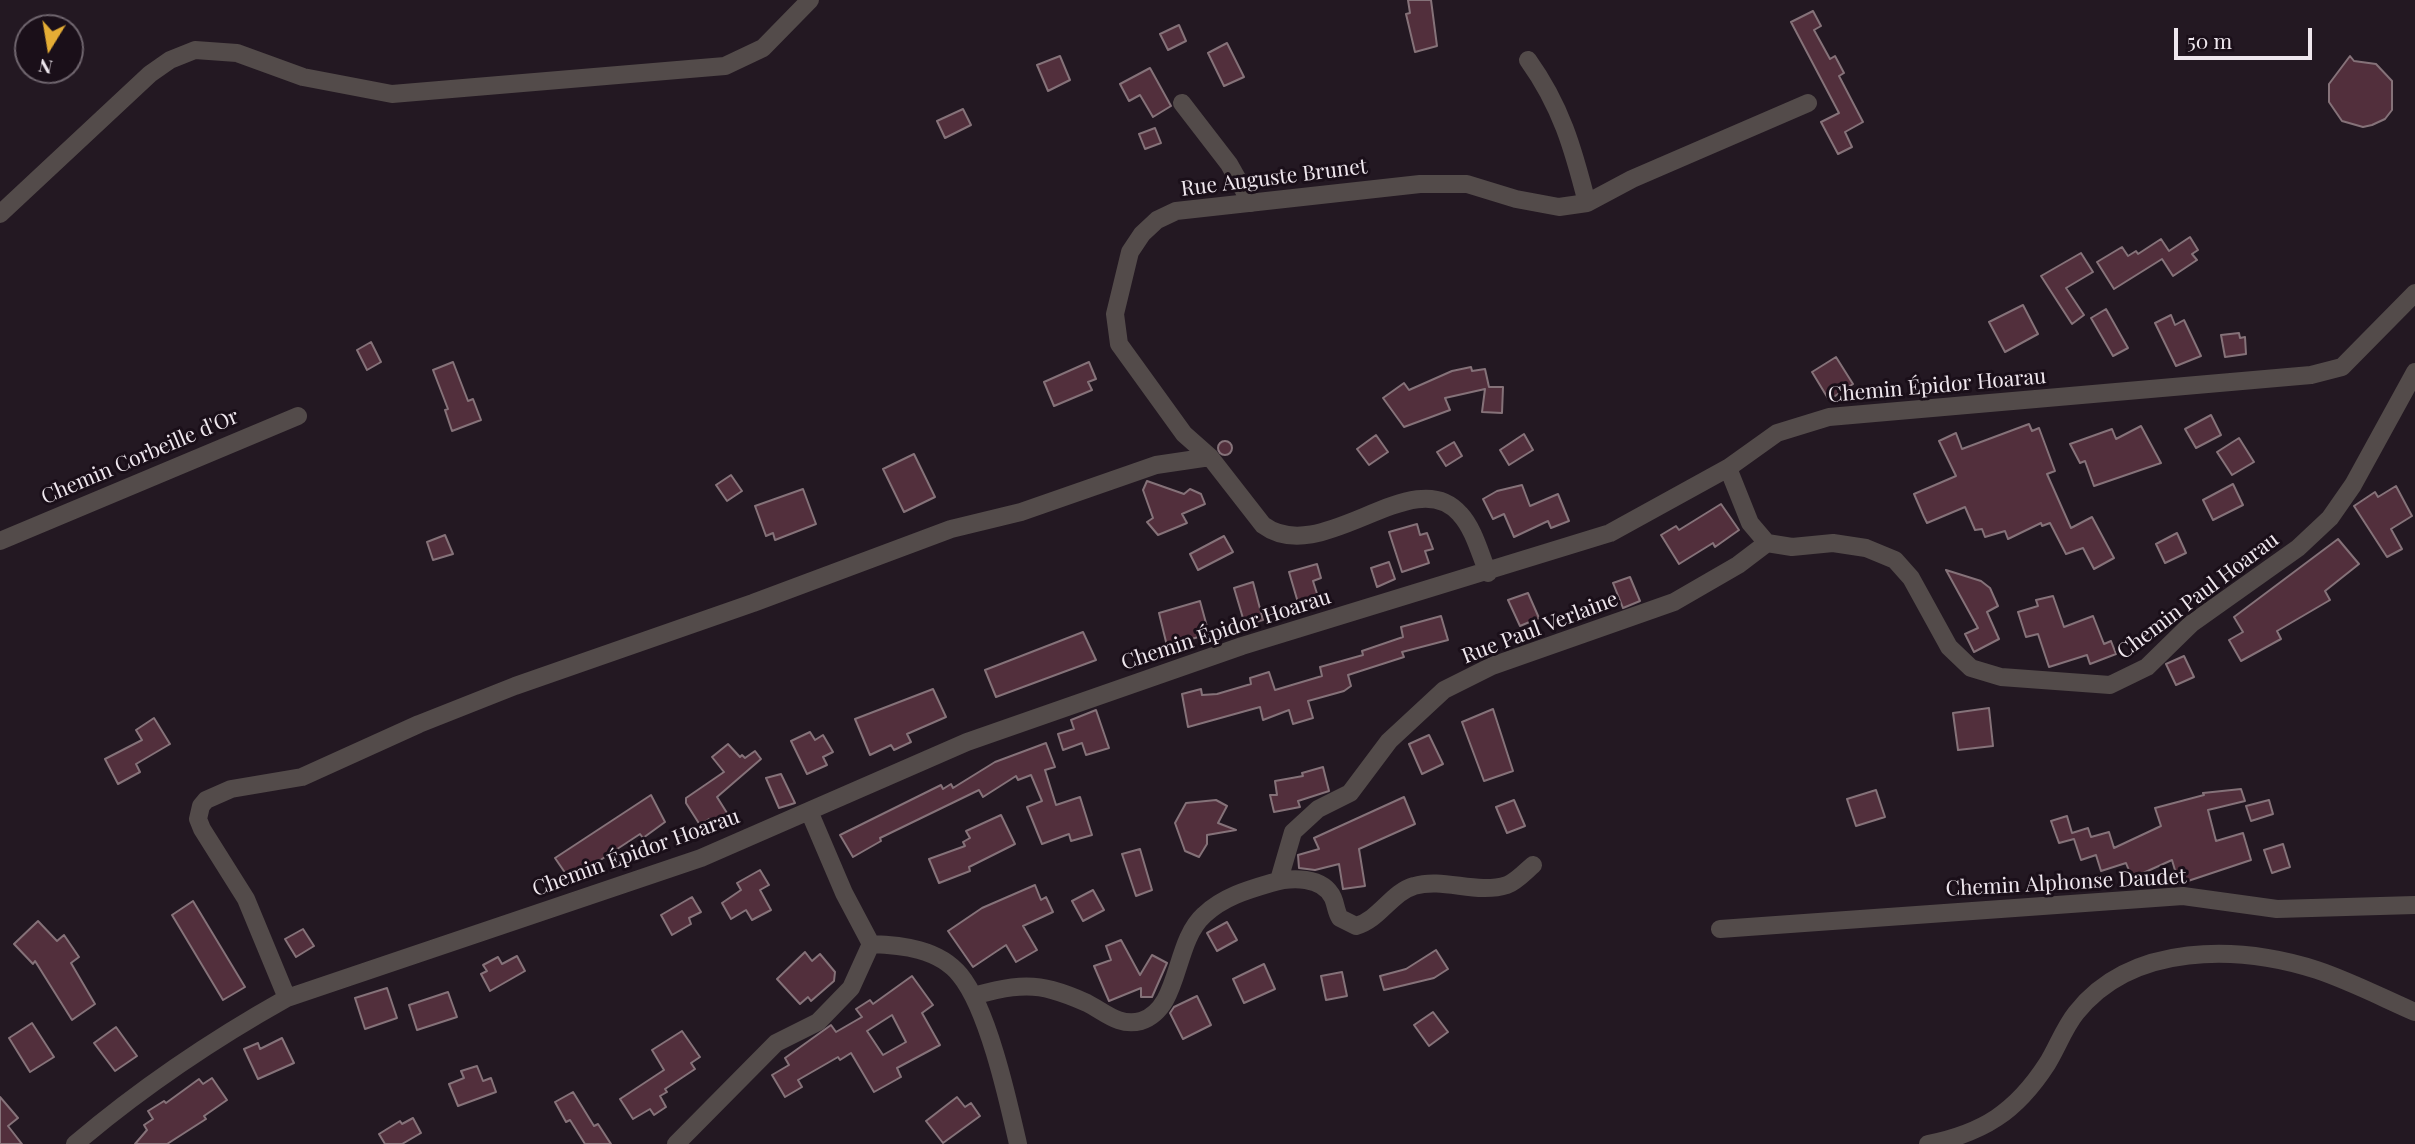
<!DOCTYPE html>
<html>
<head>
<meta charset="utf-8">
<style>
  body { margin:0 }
  #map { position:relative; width:2415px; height:1144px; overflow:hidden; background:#231822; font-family:"Playfair Display",serif }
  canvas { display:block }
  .north { position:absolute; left:14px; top:14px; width:70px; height:70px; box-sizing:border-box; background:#1a0f19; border:2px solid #6f656e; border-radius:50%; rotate:191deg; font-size:19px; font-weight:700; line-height:28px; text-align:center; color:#efe7ee }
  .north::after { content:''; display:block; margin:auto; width:24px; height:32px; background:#e5ad35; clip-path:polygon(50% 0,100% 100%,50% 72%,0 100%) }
  .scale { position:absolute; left:2174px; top:28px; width:138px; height:32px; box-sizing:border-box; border:4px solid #efe7ee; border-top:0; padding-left:9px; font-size:21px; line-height:24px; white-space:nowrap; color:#efe7ee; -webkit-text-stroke:5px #1a0f19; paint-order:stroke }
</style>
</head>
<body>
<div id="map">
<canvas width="2415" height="1144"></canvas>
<div class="north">N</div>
<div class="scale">50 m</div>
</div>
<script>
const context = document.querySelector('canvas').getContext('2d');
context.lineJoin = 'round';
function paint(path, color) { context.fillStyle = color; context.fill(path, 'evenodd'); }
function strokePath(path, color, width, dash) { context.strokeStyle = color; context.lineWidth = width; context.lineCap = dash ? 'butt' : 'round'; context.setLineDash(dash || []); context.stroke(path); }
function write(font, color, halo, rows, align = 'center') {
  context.font = font + ' "Playfair Display",serif'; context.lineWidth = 6; context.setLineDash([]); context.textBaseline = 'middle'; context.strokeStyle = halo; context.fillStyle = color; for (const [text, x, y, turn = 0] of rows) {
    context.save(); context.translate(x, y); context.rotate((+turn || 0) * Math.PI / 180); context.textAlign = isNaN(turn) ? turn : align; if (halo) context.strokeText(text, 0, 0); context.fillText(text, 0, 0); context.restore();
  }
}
const building = new Path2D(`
  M1408,0H1431L1437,46L1415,52L1406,14L1410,13Z
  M1813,11L1821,26L1814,30L1830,59L1835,56L1844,73L1839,76L1863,122L1845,132L1852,147L1838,154L1821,122L1839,113L1791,22Z
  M1179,25L1186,41L1168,50L1160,34Z
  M1227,43L1244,77L1224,86L1208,53Z
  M1060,56L1070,80L1048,91L1037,65Z
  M2350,56L2354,61L2376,64L2392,81V110L2385,119L2372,125L2363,127L2342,121L2329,102V84Z
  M1150,68L1171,106L1153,117L1140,95L1129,101L1120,84Z
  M963,109L971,125L945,138L937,121Z
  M1155,128L1161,143L1145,149L1139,134Z
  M2190,237L2198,250L2192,254L2197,260L2173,276L2162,259L2114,289L2097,262L2122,247L2128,256L2136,251L2138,254L2161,239L2169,251Z
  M2081,253L2093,272L2066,288L2084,315L2072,324L2041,276Z
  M2023,305L2038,334L2005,352L1989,322Z
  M2106,309L2128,348L2113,356L2091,318Z
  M2171,315L2175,325L2184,320L2201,356L2176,366L2155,323Z
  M2239,333L2240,338L2245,337L2246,354L2225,357L2221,335Z
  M371,342L381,362L367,370L357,350Z
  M1836,357L1853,384L1829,400L1812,372Z
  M453,362L468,401L473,399L481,420L452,431L445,410L448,409L433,370Z
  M1089,362L1096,379L1088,382L1092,390L1054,406L1044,382Z
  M1471,367L1472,371L1485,369L1489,387H1503L1502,413L1482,412L1485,389L1445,398L1450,410L1404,427L1383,398L1404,383L1409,390L1452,371Z
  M2211,415L2221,435L2196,448L2185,429Z
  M2029,424L2032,431L2039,428L2055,471L2047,474L2071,528L2092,517L2114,558L2094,569L2083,548L2066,554L2050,523L2042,526L2041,523L2008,539L2005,531L1985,537L1982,529L1975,530L1965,507L1927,523L1924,517L1914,494L1956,476L1939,441L1956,433L1962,449Z
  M2141,426L2161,463L2094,486L2085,461L2080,463L2070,444L2112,429L2116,439Z
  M1524,434L1533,450L1509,465L1500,450Z
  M1376,435L1388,452L1369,465L1357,449Z
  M2239,438L2254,462L2232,475L2217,452Z
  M1218 448a7 7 0 1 1 14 0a7 7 0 1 1-14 0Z
  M1454,442L1462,456L1446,466L1437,452Z
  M914,454L935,497L904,512L883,469Z
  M731,475L742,491L727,501L716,485Z
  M1147,481L1184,494L1190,489L1201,494L1205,504L1182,514L1187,523L1158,535L1147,522L1153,518L1143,490Z
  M2233,484L2243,505L2213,520L2203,500Z
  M1522,485L1530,506L1558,494L1569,521L1551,528L1548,521L1514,537L1504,514L1493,519L1483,499L1497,491Z
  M2396,486L2412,516L2391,529L2402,549L2387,557L2354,506L2375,492L2378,497Z
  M803,489L816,524L775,540L773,533L766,536L755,506Z
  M1721,504L1739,530L1715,547L1713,543L1679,564L1661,535L1676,526L1679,530Z
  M1417,524L1420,535L1427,533L1433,549L1425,551L1429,563L1402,572L1389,532Z
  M2177,533L2186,553L2165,563L2156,544Z
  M445,535L453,554L433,560L427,542Z
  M1224,536L1233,552L1198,570L1190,554Z
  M2338,539L2359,564L2325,591L2330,600L2277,631L2281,639L2241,661L2229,640L2243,632L2234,617Z
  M1389,562L1395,579L1377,587L1371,568Z
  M1317,564L1321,578L1313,581L1319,600L1299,606L1289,572Z
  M1946,570L1981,581L1990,588L1998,606L1987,612L1999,639L1974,652L1965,634L1978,628Z
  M1630,577L1640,601L1623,608L1613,583Z
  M1253,582L1263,620L1245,625L1234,588Z
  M1528,593L1539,618L1520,626L1508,600Z
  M2053,596L2064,627L2093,616L2104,644L2111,641L2116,654L2090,664L2087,655L2049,667L2038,634L2026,637L2018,612L2038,606L2036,600Z
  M1200,601L1209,634L1167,646L1159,613Z
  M1441,616L1448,640L1402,652L1404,657L1348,675L1351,686L1344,691L1308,701L1313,718L1293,724L1289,710L1263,720L1260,707L1188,727L1182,694L1201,689L1202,695L1217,694L1251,684L1250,678L1269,672L1275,690L1322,676L1320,667L1363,655L1362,651L1403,637L1401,627Z
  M1083,632L1096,660L996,697L985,670Z
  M2184,656L2194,677L2176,685L2166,664Z
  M933,689L946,717L907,734L911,742L894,750L891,745L870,755L855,719Z
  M1989,708L1993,746L1958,750L1953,713Z
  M1493,709L1513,771L1484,781L1462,722Z
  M1096,710L1109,748L1086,755L1082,743L1063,750L1058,734L1074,729L1071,720Z
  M154,718L170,744L136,764L140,772L118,784L105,759L142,740L136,730Z
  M810,732L815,740L823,735L833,752L823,757L827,765L807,774L791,741Z
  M1429,735L1443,764L1422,774L1409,744Z
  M1046,743L1055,767L1045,770L1056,805L1080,797L1092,835L1071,841L1069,834L1042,844L1027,807L1042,801L1031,775L1018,780L1016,776L983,797L979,790L880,838L881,841L853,857L840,835L941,785L943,789L951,784L953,788L995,762Z
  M728,744L740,757L742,755L745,758L755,751L761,759L717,797L727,813L712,823L709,819L700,825L686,803V798L724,772L712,757Z
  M1323,767L1329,791L1298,801L1300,807L1274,812L1270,795H1277L1275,781L1303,776L1302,773Z
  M781,774L795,803L779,808L766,778Z
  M2241,789L2245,801L2208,810L2216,841L2243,833L2251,860L2179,884L2172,860L2132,878L2126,863L2101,871L2096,855L2081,860L2074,839L2059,843L2051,821L2067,816L2072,833L2088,828L2091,837L2109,832L2114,848L2161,826L2155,808L2204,795L2203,793Z
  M1876,790L1885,817L1856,826L1847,799Z
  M651,795L665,822L643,838L640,834L570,880L555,858Z
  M1404,797L1415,824L1359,849L1365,886L1343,889L1339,864L1315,870L1299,868L1298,855L1319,849L1314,838Z
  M1216,800L1227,806L1218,823L1236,830L1207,835V844L1199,857L1185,851L1175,823L1186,803Z
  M1514,800L1525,826L1507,833L1496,807Z
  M2269,800L2273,814L2251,821L2246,806Z
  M1001,815L1015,844L969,867L970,871L939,883L929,859L965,846L963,842L970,838L966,831Z
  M2283,844L2290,867L2272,873L2264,850Z
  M1140,849L1152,890L1136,896L1122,854Z
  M760,870L769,885L760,890L771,910L752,920L746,910L731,919L722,903L741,890L737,883Z
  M1035,885L1041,900L1046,897L1053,912L1023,926L1037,950L1016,962L1006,945L973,967L948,931L982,908Z
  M1093,890L1104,910L1083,921L1072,901Z
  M692,897L701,912L689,918L691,924L672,935L661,915Z
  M193,901L245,987L223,1000L172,915Z
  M38,921L57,941L64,935L79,957L71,963L95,1004L72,1020L35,961L33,964L14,944Z
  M1227,922L1237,940L1217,951L1207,933Z
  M303,929L314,946L296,957L285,939Z
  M1121,940L1140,975L1152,955L1167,963L1152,997H1141V988L1109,1001L1094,966L1111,960L1106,946Z
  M1436,950L1448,969L1434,978L1384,990L1380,976L1406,969Z
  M805,952L812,961L820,954L835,972L834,981L811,1001L808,997L800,1004L777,979Z
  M517,956L525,971L490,991L481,974L487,971L483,965L498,957L502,964Z
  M1264,964L1275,989L1244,1003L1233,979Z
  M1342,972L1347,996L1326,1000L1321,976Z
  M912,976L933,1005L922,1013L940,1045L897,1068L901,1077L874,1092L851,1053L840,1060L838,1057L798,1080L802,1087L785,1097L772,1075L789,1065L785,1058L831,1025L836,1032L862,1017L856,1009L870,1000L873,1004ZM892,1015L906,1042L883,1055L867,1031Z
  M387,988L397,1018L365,1029L355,998Z
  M448,992L457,1017L417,1030L409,1005Z
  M1197,996L1211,1025L1183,1039L1170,1013L1174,1007Z
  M1433,1012L1448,1032L1429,1046L1414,1025Z
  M32,1023L54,1057L30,1072L9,1038Z
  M116,1027L137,1056L115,1071L94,1043Z
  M682,1031L700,1057L691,1063L695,1069L665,1089L667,1092L660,1096L666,1107L654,1115L650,1109L633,1119L620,1099L664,1070L652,1050Z
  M282,1038L294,1063L258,1079L244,1049L258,1043L260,1049Z
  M477,1066L483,1081L491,1078L496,1092L458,1106L449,1084L464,1078L461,1071Z
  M212,1078L227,1100L204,1116L206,1119L167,1144H135L147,1130L144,1125L153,1119L148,1111L164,1101L166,1103L199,1079L203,1084Z
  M573,1092L594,1126L598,1124L611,1144H585L570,1120L566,1122L555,1102Z
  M0,1097L18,1118L8,1126L22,1144H0Z
  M957,1097L965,1107L971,1103L980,1116L943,1143L926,1121Z
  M413,1118L421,1133L402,1144H385L379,1134L400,1121L402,1124Z`);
paint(building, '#522f3c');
strokePath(building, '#857279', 2);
strokePath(new Path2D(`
  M1528,60C1561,106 1573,148 1587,203
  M1182,103L1229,164L1251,203
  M0,214L150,74L170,60L195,50L237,53L303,77L392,94L725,66L763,48L810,0
  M1728,468L1750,523L1767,543L1792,547L1833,543L1866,548L1895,560L1911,578L1949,647L1971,668L2001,677L2110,685L2147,667L2191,624L2298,548L2330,518L2353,485L2415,372
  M0,541L298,416
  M1488,573C1480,554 1474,529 1460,514C1414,460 1322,569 1263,525L1210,457L1184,434L1119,344L1115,314L1130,252L1142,234L1157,220L1176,211L1420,184H1467L1516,199L1559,207L1587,203L1632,179L1808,103
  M809,811L844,893L871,944
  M1279,880L1293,832L1318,809L1350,793L1389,741L1444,690L1492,666L1674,602L1738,565L1767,543
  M1720,929L2183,896L2277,909L2415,905
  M871,944C902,945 939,949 960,975C988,1009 1008,1100 1018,1144
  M973,996C999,989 1025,982 1052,990C1063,993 1076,998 1087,1003C1105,1012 1119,1027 1141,1021C1181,1008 1173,943 1204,915C1223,897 1247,890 1271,883C1291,877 1323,876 1333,898C1336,905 1336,912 1340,918L1356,926C1379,920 1392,892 1414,886C1444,877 1476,895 1507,885C1516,882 1526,871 1533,865
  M287,998L246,899L202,829L198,819L201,806L206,800L231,789L302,777L419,724L515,686L753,603L951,529L1021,512L1156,465L1210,457
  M75,1144C141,1088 212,1040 287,998L701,858L967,742L1242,646L1610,533L1728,468L1777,433L1829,417L2311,375L2342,367L2415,293
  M676,1144L776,1043L818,1022L851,988L871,944
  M1928,1144C1983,1133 2016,1112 2047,1064C2057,1048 2064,1028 2076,1013C2132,942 2239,945 2317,970C2350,981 2383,998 2415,1012`), '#534b4a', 18);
write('21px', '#efe7ee', '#1a0f19', [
  ["Rue Auguste Brunet",1274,178,-7],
  ["Chemin Épidor Hoarau",1937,386,-5],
  ["Chemin Corbeille d'Or",140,457,-23],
  ["Chemin Paul Hoarau",2198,596,-37],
  ["Rue Paul Verlaine",1540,628,-21],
  ["Chemin Épidor Hoarau",1226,630,-18],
  ["Chemin Épidor Hoarau",636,853,-20],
  ["Chemin Alphonse Daudet",2066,883,-3]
]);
</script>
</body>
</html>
